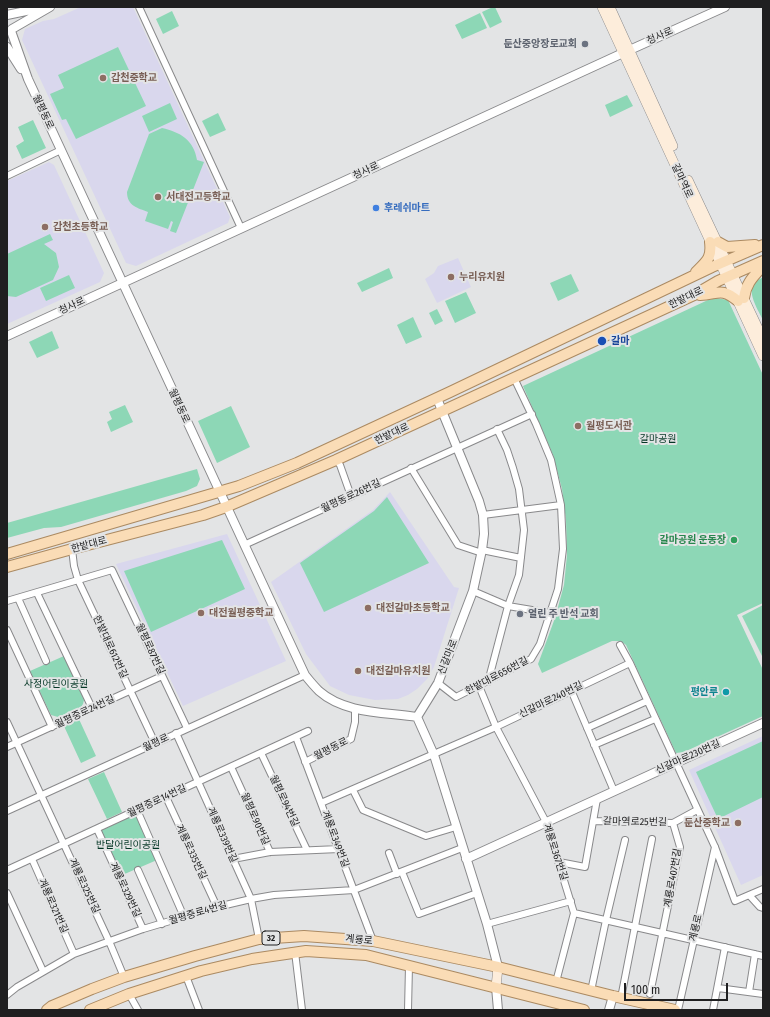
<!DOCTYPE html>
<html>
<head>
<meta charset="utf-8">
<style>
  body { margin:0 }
  #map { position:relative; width:770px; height:1017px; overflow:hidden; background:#e3e4e5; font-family:"Fira Sans Condensed",sans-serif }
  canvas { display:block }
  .frame { position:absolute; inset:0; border:8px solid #1f1f20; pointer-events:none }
  .scale { position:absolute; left:624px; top:983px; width:104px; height:18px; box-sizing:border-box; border:2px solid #1f1f20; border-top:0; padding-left:5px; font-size:12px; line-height:14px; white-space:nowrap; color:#1f1f20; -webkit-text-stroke:3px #e3e4e5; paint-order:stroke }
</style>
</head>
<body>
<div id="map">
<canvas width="770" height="1017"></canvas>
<div class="frame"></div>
<div class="scale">100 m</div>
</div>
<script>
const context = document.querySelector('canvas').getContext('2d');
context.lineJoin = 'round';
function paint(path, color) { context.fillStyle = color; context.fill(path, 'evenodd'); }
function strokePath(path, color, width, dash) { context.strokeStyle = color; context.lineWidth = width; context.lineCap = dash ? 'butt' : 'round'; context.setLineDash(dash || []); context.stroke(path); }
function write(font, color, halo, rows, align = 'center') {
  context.font = font + ' "Fira Sans Condensed","Noto Sans KR",sans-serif'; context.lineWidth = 4; context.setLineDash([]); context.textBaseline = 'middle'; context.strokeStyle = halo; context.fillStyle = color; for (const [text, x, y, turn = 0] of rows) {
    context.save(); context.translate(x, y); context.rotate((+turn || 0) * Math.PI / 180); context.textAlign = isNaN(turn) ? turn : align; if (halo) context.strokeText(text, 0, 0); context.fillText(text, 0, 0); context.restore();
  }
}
paint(new Path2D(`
  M81,7H133L230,217L228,223L136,266L126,263L22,40L25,29L43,21L54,19Z
  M49,162L54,165L104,273L100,282L7,324V181Z
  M458,258L471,287L437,303L425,279L434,273L438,266Z
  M390,492L454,587L459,588L434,667L427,679L417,689L408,695L398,699L375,700L349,695L330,686L306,654L271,582L373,510Z
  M227,534L286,661L183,706L116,564Z
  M763,736V875L741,885L689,770Z`), '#d9d7ed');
paint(new Path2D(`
  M493,7H495L502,22L490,28L482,12Z
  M172,11L179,26L163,34L156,19Z
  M480,13L487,28L462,39L455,25Z
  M118,47L146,106L76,139L66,119L62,120L50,94L64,88L58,75Z
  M627,95L633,106L610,117L605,105Z
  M170,103L177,119L149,132L142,116Z
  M218,113L226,130L210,137L202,121Z
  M33,120L46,148L22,159L16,146L24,141L18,127Z
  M162,128C180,132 194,140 197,160L204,162L176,233L170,231L173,222L171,221L168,229L145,221L148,212C138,208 127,206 127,192L149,134Z
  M50,234L53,240L44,244L56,253L59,267L53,280L16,297L7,296V254Z
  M389,268L393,278L362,292L357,283Z
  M571,274L579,291L558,301L550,283Z
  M69,275L75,288L46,301L40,288Z
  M763,277V320C758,310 749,296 752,284Z
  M466,292L476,313L455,323L445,301Z
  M716,298L728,300L763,375V603L737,615L763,670V716L684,752L676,753L626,645L621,641H612L542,673L538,664L555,618L564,585L567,555L566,520L562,489L553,455L523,386L708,300Z
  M437,309L443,321L435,325L429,313Z
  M413,317L422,337L406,344L397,325Z
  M52,331L59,348L37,358L29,342Z
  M125,405L133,422L111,432L107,422L112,419L109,412Z
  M231,406L250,447L217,463L198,421Z
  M197,469L200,479L197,486L186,491L61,527L44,528L7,538V523Z
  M387,497L429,563L324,612L300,563L374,511Z
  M222,540L245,589L151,632L124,571Z
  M763,605V655L762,656L742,616Z
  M64,656L84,700L83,704L81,707L58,717L51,715L30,671Z
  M78,717L96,756L81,763L63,724Z
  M763,741V797L718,819L696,772Z
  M104,772L122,812L107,819L88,779Z
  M136,814L157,860L120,876L100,831Z`), '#8dd7b6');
const minor = new Path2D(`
  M139,7L241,228
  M7,176L61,150
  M336,460L340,465L351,496
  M411,468L458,545L482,553
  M483,515L561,505
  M244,545L532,414
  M72,549L74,566L78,580L155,743
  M482,550L521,558
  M473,591L508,606L550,613
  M37,593L92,708
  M18,598L46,661
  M7,601L112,570L187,728
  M7,630L52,727
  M620,645L630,663
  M488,682L508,606L519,575L524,530L519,489L513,468L507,450L497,429
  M438,683L456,697L531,659L540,644L558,589L563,549L561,505L551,460L536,424L514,378
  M479,686L496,727L546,822L574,913L556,982
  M571,690L614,791
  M7,722L109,941L124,977
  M587,728L647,701
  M176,733L251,899L259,939
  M296,737L373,941
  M594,745L655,719
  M7,747L162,676
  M261,753L307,850
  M305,762L351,739L355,722V709
  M231,767L270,852
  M353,790L363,810L426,836L456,827
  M166,797L217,907
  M321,803L496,727L630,663L715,847L735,901L763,889
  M137,810L184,917
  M7,811L305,675
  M593,821L673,823L697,810
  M97,829L143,929
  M389,853L397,874
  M32,859L74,954
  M233,859L270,852L339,849
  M559,862L585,867L597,799
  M7,870L308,731
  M138,870L162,924
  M402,872L419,914L477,893
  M7,893L43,971
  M750,896L760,907L763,908
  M574,913L763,956
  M487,924L571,901
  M295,952L302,1010
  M186,976L199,1010
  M718,988L763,994
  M591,991L606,920L625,840
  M749,992L755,954
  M129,994L138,1010
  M650,994L680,847L673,823
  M7,995L17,987L74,954L143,929L217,907L251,899L274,895L354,890L462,848
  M621,998L652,839
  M408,1010L409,966
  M678,1010L715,847
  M713,1010L725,947`);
const tertiary = new Path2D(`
  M7,15L45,7
  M12,29L50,7
  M11,31L28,79L305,675C309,680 314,686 319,691C345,714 385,712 417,717
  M7,47L21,69
  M7,336L623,53L725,7
  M417,717L438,683L473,591L482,550L484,534L483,515L479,501L442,411L437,398
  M417,717L434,755L487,924L498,967
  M466,859L763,723
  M496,987L498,1010
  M609,1010L613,996`);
const secondary = new Path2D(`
  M602,7L763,356
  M610,7L673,146
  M688,180L763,339
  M496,987L498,967`);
const primary = new Path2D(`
  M718,242L727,247L755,245
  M696,272C707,261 712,258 710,242
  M700,295C719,294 721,287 738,301
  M744,298C746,283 753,277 763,266
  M7,554L239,486L297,463L450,392L712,267L763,245
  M7,567L72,549L203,515L226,507L336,460L694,295L718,281L763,261
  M47,1010L52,1006L92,989L124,977L195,956L259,939L304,936L373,941L498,967L613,996L675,1010
  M90,1010L129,994L201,971L252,959L306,951L366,955L584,1010`);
strokePath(minor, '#89898b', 8);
strokePath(tertiary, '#89898b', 10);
strokePath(secondary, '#89898b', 10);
strokePath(primary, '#ab8a62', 12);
strokePath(minor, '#fff', 6);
strokePath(tertiary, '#fff', 8);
strokePath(secondary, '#fdeddb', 9);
strokePath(primary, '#fadcb6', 10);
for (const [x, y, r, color] of [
  [585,44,4,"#6b7280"],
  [103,78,4,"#8d6e63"],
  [158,197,4,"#8d6e63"],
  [376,208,4,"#3f7fe0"],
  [45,227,4,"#8d6e63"],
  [451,277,4,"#8d6e63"],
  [602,341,5,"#1a4fb4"],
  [578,426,4,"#8d6e63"],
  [734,540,4,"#2e9e5b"],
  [368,608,4,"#8d6e63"],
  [201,613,4,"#8d6e63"],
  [520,614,4,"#6b7280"],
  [358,671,4,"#8d6e63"],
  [726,692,4,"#0f9aa8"],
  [738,823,4,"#8d6e63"]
]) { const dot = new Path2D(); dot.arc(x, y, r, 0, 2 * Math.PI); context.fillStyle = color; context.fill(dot); strokePath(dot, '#e3e4e5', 1.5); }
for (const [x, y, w] of [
  [271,938,18]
]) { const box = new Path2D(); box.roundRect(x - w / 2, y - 7, w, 14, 3); context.fillStyle = '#e3e4e5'; context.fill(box); strokePath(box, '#1f1f20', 1); }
write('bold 9px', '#1f1f20', null, [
  ["32",271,938]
]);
write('10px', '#1f1f20', '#e3e4e5', [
  ["청사로",660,36,-24],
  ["월평동로",43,112,65],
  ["청사로",366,171,-25],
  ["갈마역로",682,181,65],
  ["한밭대로",686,298,-26],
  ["청사로",72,306,-25],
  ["월평동로",179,406,65],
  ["한밭대로",392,434,-25],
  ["월평동로26번길",351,496,-25],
  ["한밭대로",89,545,-15],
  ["한밭대로612번길",110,647,65],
  ["월평로87번길",150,649,65],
  ["신갈마로",448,657,-69],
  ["한밭대로656번길",497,676,-28],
  ["신갈마로240번길",551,700,-26],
  ["월평중로24번길",85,712,-25],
  ["월평로",156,743,-25],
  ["월평동로",331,749,-27],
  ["신갈마로230번길",688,757,-24],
  ["월평중로14번길",157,801,-25],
  ["월평로94번길",284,801,65],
  ["월평로90번길",255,819,66],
  ["갈마역로25번길",635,822,1],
  ["계룡로339번길",222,835,66],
  ["계룡로349번길",335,839,69],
  ["계룡로335번길",191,852,65],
  ["계룡로367번길",555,852,72],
  ["계룡로407번길",673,878,-80],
  ["계룡로325번길",84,886,65],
  ["계룡로329번길",125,890,65],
  ["계룡로321번길",53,906,66],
  ["월평중로4번길",198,913,-16],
  ["계룡로",696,928,-77],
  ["계룡로",359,940,5]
]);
write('bold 10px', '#5b616d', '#e3e4e5', [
  ["둔산중앙장로교회",577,44],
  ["열린 주 반석 교회",528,614,"left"]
], 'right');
write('bold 10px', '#785e54', '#e3e4e5', [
  ["갑천중학교",111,78],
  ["서대전고등학교",166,197],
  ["갑천초등학교",53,227],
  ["누리유치원",459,277],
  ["월평도서관",586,426],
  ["대전갈마초등학교",376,608],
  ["대전월평중학교",209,613],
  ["대전갈마유치원",366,671],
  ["둔산중학교",730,823,"right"]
], 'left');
write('bold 10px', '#366cbe', '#e3e4e5', [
  ["후레쉬마트",384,208]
], 'left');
write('bold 10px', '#164399', '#e3e4e5', [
  ["갈마",611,341]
], 'left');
write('10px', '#053726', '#e3e4e5', [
  ["갈마공원",658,439],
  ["사정어린이공원",56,684],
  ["반달어린이공원",128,845]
]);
write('bold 10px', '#27864d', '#e3e4e5', [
  ["갈마공원 운동장",726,540]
], 'right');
write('bold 10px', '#0d838f', '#e3e4e5', [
  ["평안루",718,692]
], 'right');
</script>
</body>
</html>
